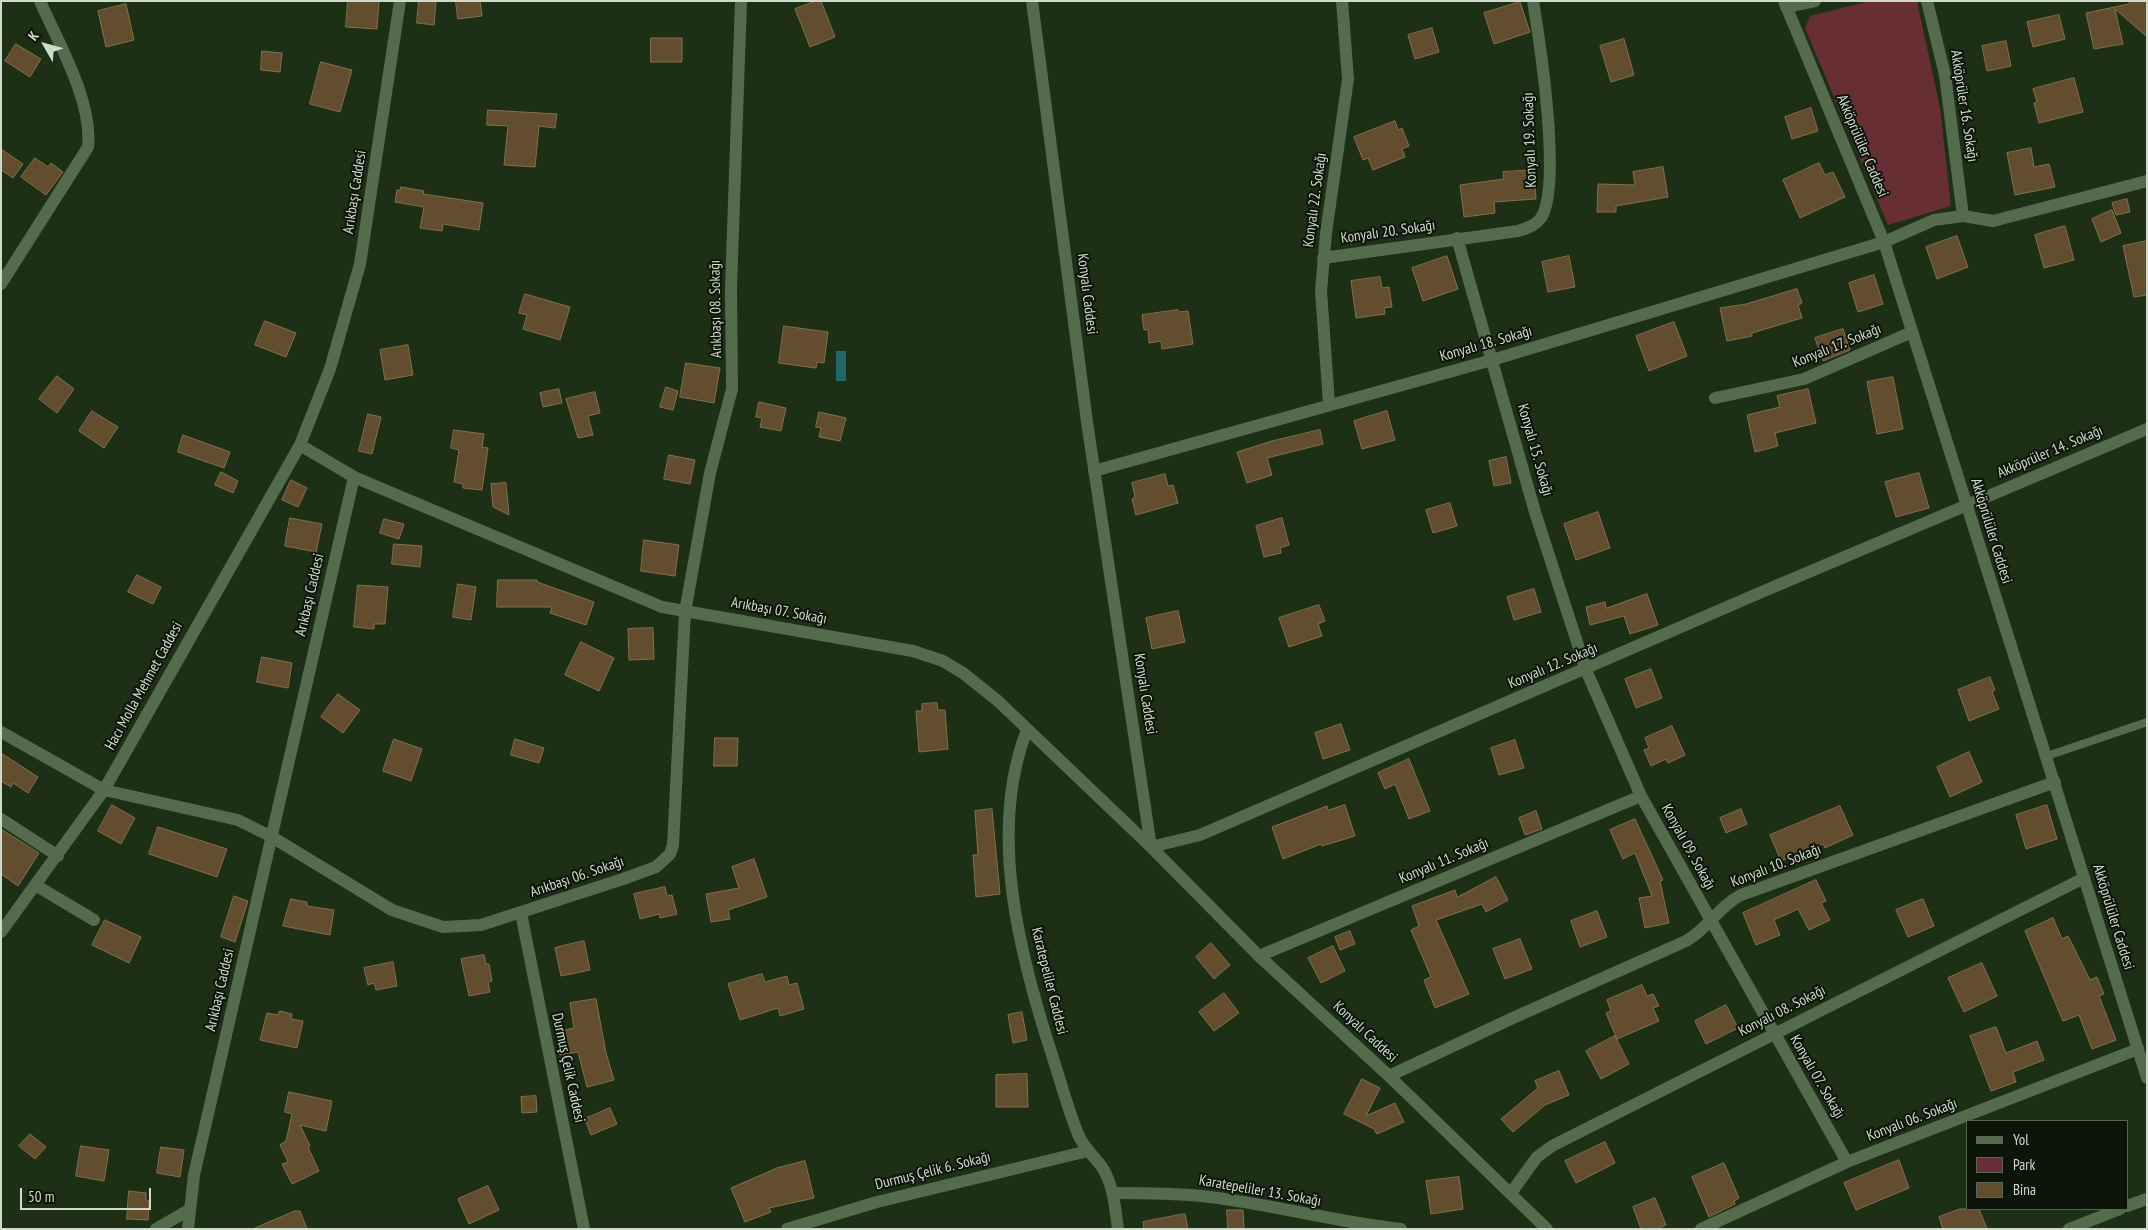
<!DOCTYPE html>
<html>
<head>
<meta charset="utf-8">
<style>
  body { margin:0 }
  #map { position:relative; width:2148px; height:1230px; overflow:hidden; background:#1d3015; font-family:"PT Sans Narrow",sans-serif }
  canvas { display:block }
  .frame { position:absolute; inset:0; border:2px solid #cedbca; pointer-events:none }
  .legend { position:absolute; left:1966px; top:1120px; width:162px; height:90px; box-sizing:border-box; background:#0d150a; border:1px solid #5a6457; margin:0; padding:6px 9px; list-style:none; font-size:15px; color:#cedbca }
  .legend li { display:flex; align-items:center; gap:10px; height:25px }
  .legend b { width:25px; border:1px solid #5a6457 }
  .north { position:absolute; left:20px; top:20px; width:50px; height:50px; -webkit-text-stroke:4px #0d150a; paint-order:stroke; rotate:308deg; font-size:14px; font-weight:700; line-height:20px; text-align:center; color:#cedbca }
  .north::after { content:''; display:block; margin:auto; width:18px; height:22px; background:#cedbca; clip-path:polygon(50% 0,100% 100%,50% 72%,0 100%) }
  .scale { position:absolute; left:20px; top:1188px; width:131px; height:22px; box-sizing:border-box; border:2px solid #cedbca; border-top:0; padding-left:6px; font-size:15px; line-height:18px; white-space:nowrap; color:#cedbca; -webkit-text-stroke:4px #0d150a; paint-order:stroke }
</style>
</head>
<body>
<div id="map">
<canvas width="2148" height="1230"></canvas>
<div class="frame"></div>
<ul class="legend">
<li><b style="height:6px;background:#556b4d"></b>Yol</li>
<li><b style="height:14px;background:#672f33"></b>Park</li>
<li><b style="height:14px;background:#624e2f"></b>Bina</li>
</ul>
<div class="north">K</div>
<div class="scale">50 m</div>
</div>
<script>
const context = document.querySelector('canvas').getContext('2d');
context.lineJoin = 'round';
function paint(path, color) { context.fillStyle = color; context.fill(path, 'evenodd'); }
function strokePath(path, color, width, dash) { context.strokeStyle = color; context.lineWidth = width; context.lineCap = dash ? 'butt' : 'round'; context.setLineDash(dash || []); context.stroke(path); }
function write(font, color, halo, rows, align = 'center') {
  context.font = font + ' "PT Sans Narrow",sans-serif'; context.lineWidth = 4; context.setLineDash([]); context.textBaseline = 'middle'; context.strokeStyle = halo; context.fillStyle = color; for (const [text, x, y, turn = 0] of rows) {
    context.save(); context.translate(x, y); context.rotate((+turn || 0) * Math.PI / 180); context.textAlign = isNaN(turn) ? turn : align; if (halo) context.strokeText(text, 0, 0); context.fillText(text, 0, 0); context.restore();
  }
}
paint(new Path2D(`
  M1870,1H1917L1940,108L1951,206L1888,225L1805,28L1810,16Z`), '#672f33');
paint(new Path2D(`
  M836,351H846V381H836Z`), '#22686a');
const building = new Path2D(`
  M348,1H379L377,29L346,27Z
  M419,1H436L434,25L417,23Z
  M456,1H480L482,16L458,19Z
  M816,1H821L835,37L810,47L795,9Z
  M2130,1H2147V37L2115,9L2123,44L2094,49L2086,13L2129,4Z
  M1520,2L1530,32L1494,44L1484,13Z
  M126,4L134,40L106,47L98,11Z
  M2059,15L2065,39L2033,47L2027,22Z
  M1432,28L1439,52L1415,59L1408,35Z
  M651,38H682V62H651Z
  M1624,39L1634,75L1611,82L1600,46Z
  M2006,41L2011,66L1987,71L1982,46Z
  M16,44L41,59L30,77L5,61Z
  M262,51L282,53L280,72L261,70Z
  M321,62L352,70L340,112L310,104Z
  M2074,78L2083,112L2039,123L2034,103L2037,102L2033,89Z
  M1811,108L1818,131L1792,139L1785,117Z
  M488,110L557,114L555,128L539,126L535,167L504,165L508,126L487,125Z
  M1395,121L1398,130L1402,128L1409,146L1402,149L1405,157L1373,170L1368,158L1363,160L1354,137Z
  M2031,148L2034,167L2049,164L2055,187L2015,195L2007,153Z
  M1,149L23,164L13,178L1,170Z
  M35,158L48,167L51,163L63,172L46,195L21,177Z
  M1819,163L1825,175L1833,172L1845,197L1800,218L1783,180Z
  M1663,167L1668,197L1616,206V212H1597L1598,184L1635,185L1633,172Z
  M1534,170L1536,199L1494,202L1495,213L1464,217L1460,185L1504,179L1503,172Z
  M401,187L424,191L423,194L483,203L479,230L443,224L442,231L420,228L424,207L395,202L397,190H400Z
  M2127,199L2130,212L2116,215L2112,203Z
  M2112,210L2121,233L2101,242L2092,219Z
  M2065,226L2074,260L2044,268L2035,235Z
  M1957,236L1968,267L1937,279L1926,247Z
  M2147,241V295L2134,297L2123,246Z
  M1447,256L1458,289L1423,301L1412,268Z
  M1569,256L1575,287L1548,292L1542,262Z
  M1874,275L1883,304L1858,312L1849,283Z
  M1380,277L1382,288L1389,287L1392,307L1384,308L1385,314L1356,318L1351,281Z
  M1797,289L1802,303L1798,305L1802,318L1752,333V336L1727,341L1720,308L1746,304Z
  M525,294L570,307L560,340L523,329L527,315L519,313Z
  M1178,310L1179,312L1188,311L1193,344L1162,349L1161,341L1149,343L1148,329L1144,330L1142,315Z
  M265,321L296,333L286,357L255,345Z
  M1674,322L1687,356L1649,371L1636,336Z
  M784,326L828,332L824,363L817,362L816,368L779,363Z
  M1843,329L1850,350L1823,361L1815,338Z
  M408,345L413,375L385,380L380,350Z
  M686,363L720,368L714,403L680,397Z
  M57,376L74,389L57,413L39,399Z
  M1893,377L1903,429L1877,434L1867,382Z
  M666,387L678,391L673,410L660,407Z
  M559,389L562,403L543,407L540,393Z
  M1808,389L1816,423L1775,433L1778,446L1755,452L1747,415L1780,407L1777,396Z
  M595,392L600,413L588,416L593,435L578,438L566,399Z
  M759,402L786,408L781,431L760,427L762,418L756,417Z
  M92,411L118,427L104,448L79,431Z
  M1387,411L1395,440L1362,449L1354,421Z
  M819,412L846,418L840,441L819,437L821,428L816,427Z
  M368,414L381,417L372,454L359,451Z
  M454,430L484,434L482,447L488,448L482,490L463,488V484L454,482L459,450L451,448Z
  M1320,430L1323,444L1267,458L1272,475L1247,483L1237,452L1272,441Z
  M183,435L230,452L224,468L178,452Z
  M669,455L695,460L690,484L664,479Z
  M1506,457L1511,483L1494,486L1489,461Z
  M221,472L238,481L233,493L215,485Z
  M1919,473L1929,508L1896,517L1885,482Z
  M1165,474L1168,486L1173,485L1178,503L1136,515L1132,499L1135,497L1132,483Z
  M291,480L307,488L298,507L282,500Z
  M506,483L509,515L493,507L491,484Z
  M1450,503L1457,526L1433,533L1426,510Z
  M1598,512L1610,548L1576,560L1564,524Z
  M290,518L322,524L316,552L285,546Z
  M1282,518L1289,545L1280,548L1281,553L1264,557L1256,526Z
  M384,519L404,524L399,539L380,533Z
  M644,540L679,545L675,576L641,571Z
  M394,544L422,546L420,567L392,564Z
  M137,575L161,587L153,604L128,592Z
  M498,580H537V582L594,602L586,625L550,613L552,607H497Z
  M458,584L476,587L471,620L453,617Z
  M358,585L388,587L385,624H374V629L354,627Z
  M1534,589L1541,612L1514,620L1507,597Z
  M1647,594L1658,625L1630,634L1624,616L1590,625L1586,607L1605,602L1606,608Z
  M1319,605L1325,621L1318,624L1322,636L1289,647L1279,618Z
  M1178,611L1185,642L1152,649L1146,618Z
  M653,628L654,659L629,660L628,629Z
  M581,642L614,658L599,691L565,675Z
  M262,657L292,663L288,688L257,682Z
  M1651,669L1662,698L1636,708L1625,679Z
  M1990,677L1995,690L1992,692L1999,709L1969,721L1958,690Z
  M338,694L360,710L343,733L321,717Z
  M937,703L938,710H945L948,749L919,752L916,711H922V704Z
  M1341,724L1350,750L1323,759L1315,733Z
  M1672,726L1685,755L1668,763L1666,759L1651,766L1644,750L1649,748L1645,738Z
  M715,738H738L737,766H714Z
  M394,739L422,749L411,781L383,771Z
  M515,739L544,748L539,763L511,755Z
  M1515,740L1524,768L1499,775L1491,748Z
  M1969,752L1982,782L1950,797L1937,767Z
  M1,753L38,777L28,793L13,783L11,787L1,781Z
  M1409,759L1430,811L1409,819L1395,784L1385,789L1378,773Z
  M112,805L135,818L121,844L98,831Z
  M1345,805L1355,836L1322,846L1321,844L1283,859L1272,827L1327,806L1328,810Z
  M2047,805L2057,839L2026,849L2016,815Z
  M1840,806L1853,835L1825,848L1823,844L1781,861L1770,835Z
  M992,809L1000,894L976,897L973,855H978L975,811Z
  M1741,809L1747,824L1726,833L1720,818Z
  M1536,811L1542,829L1525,835L1519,818Z
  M1635,819L1663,880L1660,881L1669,923L1645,928L1639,898L1652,896L1635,853L1623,859L1610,830Z
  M158,827L227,849L217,877L149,854Z
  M1,829L39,853L18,886L1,874Z
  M754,859L767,897L728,910L730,919L711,922L706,894L739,888L732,867Z
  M1496,877L1508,900L1486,912L1482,904L1436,920L1469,994L1435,1008L1424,980L1431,977L1411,930L1419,926L1412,906L1455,890L1457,897Z
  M1816,880L1826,901L1821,903L1830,920L1809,930L1798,909L1774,920L1780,935L1756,945L1743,913Z
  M665,887L667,896L672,895L677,914L660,918L659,914L640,919L634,894Z
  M234,896L248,901L235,942L221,937Z
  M291,899L307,902V906L334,910L330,935L283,926Z
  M1923,899L1934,926L1908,937L1896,910Z
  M1597,911L1607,937L1580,947L1571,921Z
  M2053,918L2062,939L2068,936L2090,980L2097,977L2104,994L2099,996L2116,1040L2092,1049L2079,1015L2063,1021L2025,931Z
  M105,920L141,937L129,963L92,945Z
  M1350,931L1355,944L1340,950L1335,937Z
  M1520,939L1532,969L1505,979L1493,949Z
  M584,941L590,970L561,976L555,948Z
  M1211,943L1230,965L1214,979L1196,957Z
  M1333,946L1345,971L1321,983L1308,958Z
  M484,955L486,964H489L492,981L488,982L490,992L469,996L461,959Z
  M393,962L397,986L376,990L374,983L368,985L364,968Z
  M1982,963L1997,996L1964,1012L1948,978Z
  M762,974L765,982L787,976L789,985L797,983L804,1009L780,1016L778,1008L740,1020L728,984Z
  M1642,985L1647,996L1653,994L1659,1006L1653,1008L1659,1021L1617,1039L1606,1013L1611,1011L1607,1000Z
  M1224,993L1239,1013L1214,1031L1199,1012Z
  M596,999L606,1053L614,1080L587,1087L578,1052L560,1055L555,1032L574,1028L570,1003Z
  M1726,1005L1738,1028L1706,1044L1695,1021Z
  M280,1011L292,1014L291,1019L303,1021L297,1048L260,1040L267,1013L277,1015Z
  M1022,1012L1027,1040L1013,1043L1008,1015Z
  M1996,1027L2006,1053L2037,1041L2044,1060L2013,1072L2016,1082L1991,1091L1970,1036Z
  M1615,1036L1629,1064L1601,1079L1586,1051Z
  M1559,1071L1569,1095L1545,1105L1513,1132L1501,1119L1538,1088L1535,1081Z
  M1027,1074L1028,1107H996V1075Z
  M1362,1079L1380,1088L1366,1116L1395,1103L1404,1122L1377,1134L1374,1129L1344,1114Z
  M289,1092L332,1101L326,1131L300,1125L310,1146L308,1147L319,1171L292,1184L282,1164L288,1162L280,1145L286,1141L292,1114L285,1112Z
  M536,1096L537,1112L522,1113L521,1097Z
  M610,1108L617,1124L591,1135L585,1119Z
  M30,1134L46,1147L35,1159L19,1146Z
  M1605,1142L1615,1163L1576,1183L1565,1161Z
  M81,1146L109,1150L104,1181L76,1176Z
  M161,1147L184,1150L180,1177L157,1173Z
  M1899,1160L1909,1188L1856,1210L1844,1183Z
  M805,1161L814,1198L769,1208L771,1212L745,1222L731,1188L777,1168Z
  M1724,1163L1739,1198L1734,1201L1735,1204L1709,1217L1692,1177Z
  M1459,1177L1463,1209L1431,1214L1426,1181Z
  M488,1186L499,1210L469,1224L458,1199Z
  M129,1191L146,1193V1200L149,1201L148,1220L127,1219Z
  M1655,1198L1666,1225L1657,1229H1641L1633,1207Z
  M1960,1209H1979L1987,1229H1943L1939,1217Z
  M1227,1210H1243L1244,1229H1228Z
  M295,1211H300L307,1229H253Z
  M1185,1214L1188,1229H1144L1143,1222Z`);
paint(building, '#624e2f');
strokePath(building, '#846f4f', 1);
strokePath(new Path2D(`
  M2047,756L2147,722`), '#556b4d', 8);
strokePath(new Path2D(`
  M1927,1L1945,75L1963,216
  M1786,7L1815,1
  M1457,238L1535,512L1586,670L1641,796L1847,1162
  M1323,258L1518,231C1527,228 1535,226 1541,218C1562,185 1540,43 1533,1
  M1,284L88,147C93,102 58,42 40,1
  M1715,398L1804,379L1912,332
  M1329,404L1321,291L1326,233L1348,79L1342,1
  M1094,471L1492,360L1884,242L1934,220L1963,216L1993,221L2147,181
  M354,477L662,607L913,651L943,661L963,673L998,701L1151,847L1200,835L1764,591L2147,429
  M1,732L104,790L238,820L272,837L392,910L443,927L481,925L623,879L656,867L670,854L673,845L685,612L710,473L732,389L731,288L741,1
  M1,819L58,856
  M37,886L94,920
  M1259,956L1641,796
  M1389,1076L1515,1017L1686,941C1709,928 1718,907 1741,895L2055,782
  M1113,1193C1142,1193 1172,1193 1201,1196C1268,1203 1334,1222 1401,1229
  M1511,1193L1537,1157L1552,1146L2084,878
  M2127,1206L2147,1199
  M156,1229L189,1210
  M787,1229L877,1202L1088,1151
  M1701,1229L1847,1162L2138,1049
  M2069,1229L2120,1209`), '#556b4d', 12);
strokePath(new Path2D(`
  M1032,1L1087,422L1151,847L1259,956L1389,1076L1547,1229
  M1784,1L1884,242L2147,1078
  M1027,730C987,832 1020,957 1053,1058C1061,1083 1068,1109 1078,1134C1083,1147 1094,1156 1102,1167C1114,1186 1115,1208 1118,1229
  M521,913L584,1229
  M1,932L104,790L300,445
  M188,1229L194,1175L354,477L300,445L330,369L360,264L400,1`), '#556b4d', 12);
write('15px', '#cedbca', '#0d150a', [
  ["Akköprüler 16. Sokağı",1964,106,81],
  ["Konyalı 19. Sokağı",1530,140,-92],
  ["Akköprülüler Caddesi",1862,146,67],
  ["Arıkbaşı Caddesi",355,192,-81],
  ["Konyalı 22. Sokağı",1315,200,-82],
  ["Konyalı 20. Sokağı",1388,232,-8],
  ["Konyalı Caddesi",1087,294,83],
  ["Arıkbaşı 08. Sokağı",716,309,-91],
  ["Konyalı 18. Sokağı",1486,344,-16],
  ["Konyalı 17. Sokağı",1837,346,-22],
  ["Konyalı 15. Sokağı",1535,450,74],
  ["Akköprüler 14. Sokağı",2050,452,-23],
  ["Akköprülüler Caddesi",1991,531,73],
  ["Arıkbaşı Caddesi",310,595,-77],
  ["Arıkbaşı 07. Sokağı",779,611,10],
  ["Konyalı 12. Sokağı",1553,666,-23],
  ["Hacı Molla Mehmet Caddesi",144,686,-61],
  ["Konyalı Caddesi",1145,694,81],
  ["Konyalı 09. Sokağı",1688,847,61],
  ["Konyalı 11. Sokağı",1444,861,-23],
  ["Konyalı 10. Sokağı",1776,866,-21],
  ["Arıkbaşı 06. Sokağı",577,877,-19],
  ["Akköprülüler Caddesi",2113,917,73],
  ["Karatepeliler Caddesi",1049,981,76],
  ["Arıkbaşı Caddesi",220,990,-77],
  ["Konyalı 08. Sokağı",1782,1011,-27],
  ["Konyalı Caddesi",1365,1032,43],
  ["Durmuş Çelik Caddesi",568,1068,78],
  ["Konyalı 07. Sokağı",1817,1077,60],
  ["Konyalı 06. Sokağı",1912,1120,-21],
  ["Durmuş Çelik 6. Sokağı",933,1171,-14],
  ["Karatepeliler 13. Sokağı",1260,1191,10]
]);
</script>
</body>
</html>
